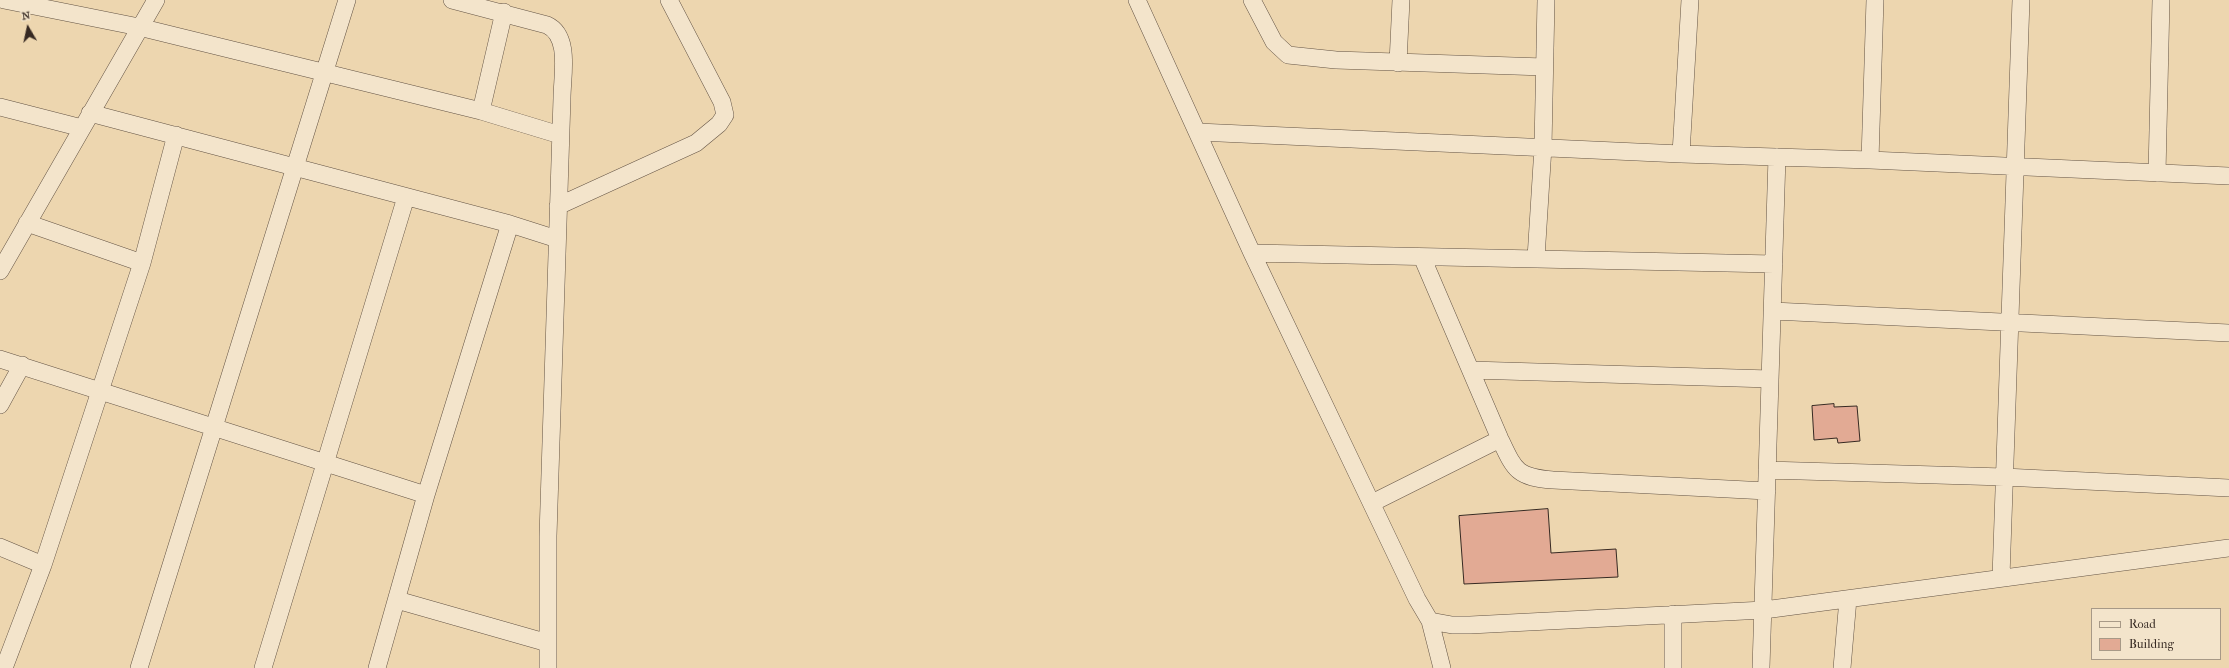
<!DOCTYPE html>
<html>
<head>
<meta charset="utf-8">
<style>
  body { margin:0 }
  #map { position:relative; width:2229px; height:668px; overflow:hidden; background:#edd6af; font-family:"IM FELL French Canon",serif }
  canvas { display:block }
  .legend { position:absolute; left:2091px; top:608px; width:130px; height:52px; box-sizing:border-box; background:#f3e4cb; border:1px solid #a79987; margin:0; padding:5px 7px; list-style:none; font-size:12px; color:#362922 }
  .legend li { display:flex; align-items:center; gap:8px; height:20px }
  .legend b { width:20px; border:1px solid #a79987 }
  .north { position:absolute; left:8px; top:8px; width:40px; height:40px; -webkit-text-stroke:3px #f3e4cb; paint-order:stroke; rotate:351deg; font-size:11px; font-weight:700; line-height:16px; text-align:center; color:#362922 }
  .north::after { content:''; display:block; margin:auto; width:14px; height:18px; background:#362922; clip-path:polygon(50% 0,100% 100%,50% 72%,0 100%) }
</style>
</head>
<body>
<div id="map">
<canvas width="2229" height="668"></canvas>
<ul class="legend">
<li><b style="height:5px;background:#f3e4cb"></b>Road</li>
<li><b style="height:11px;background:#e2aa94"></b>Building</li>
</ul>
<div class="north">N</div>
</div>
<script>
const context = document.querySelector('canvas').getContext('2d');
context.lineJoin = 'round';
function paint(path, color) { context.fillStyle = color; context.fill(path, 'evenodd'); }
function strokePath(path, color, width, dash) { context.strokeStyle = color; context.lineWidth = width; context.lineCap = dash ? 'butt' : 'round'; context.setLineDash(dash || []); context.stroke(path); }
const building = new Path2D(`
  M1834,404V407L1857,406L1860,441L1838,443L1837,438L1814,440L1812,406Z
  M1548,509L1551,553L1616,549L1618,577L1464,584L1459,516Z`);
paint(building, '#e2aa94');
strokePath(building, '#362922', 1);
const minor = new Path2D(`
  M4,0L139,27L481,111L560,135
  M452,0L547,25C571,36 562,76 562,98L548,536V668
  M1137,0L1252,253L1417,599L1430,621L1442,668
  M1252,0L1274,42L1288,55L1336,60L1544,67
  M1398,63L1401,0
  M0,107L82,128
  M481,111L504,12
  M90,113L510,224L557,239
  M1198,132L1681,154L1690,0
  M1681,154L1870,160L2229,176
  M1870,160L1875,0
  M2157,173L2161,0
  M558,206L696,143L719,124L725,115L722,102L669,0
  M27,223L142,263
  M1252,253L1774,264
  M1422,257L1500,439C1515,471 1517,477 1553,480L1767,491
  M1536,258L1543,147L1546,0
  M0,271L156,0
  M1773,311L2229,333
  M0,359L426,495
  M1471,370L1770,379
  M0,405L22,365
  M1767,470L2004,477L2229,488
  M1372,503L1500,439
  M0,547L43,565
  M2001,577L2021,0
  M397,600L548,643
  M1673,614V668
  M1430,621L1452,625H1470L1764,610L2229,548
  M4,668L43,565L142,263L176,135
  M139,668L347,0
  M263,668L406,197
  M377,668L426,495L510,224
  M1761,668L1777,157
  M1842,668L1848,599`);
strokePath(minor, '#645445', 18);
strokePath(minor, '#f3e4cb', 17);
</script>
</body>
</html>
